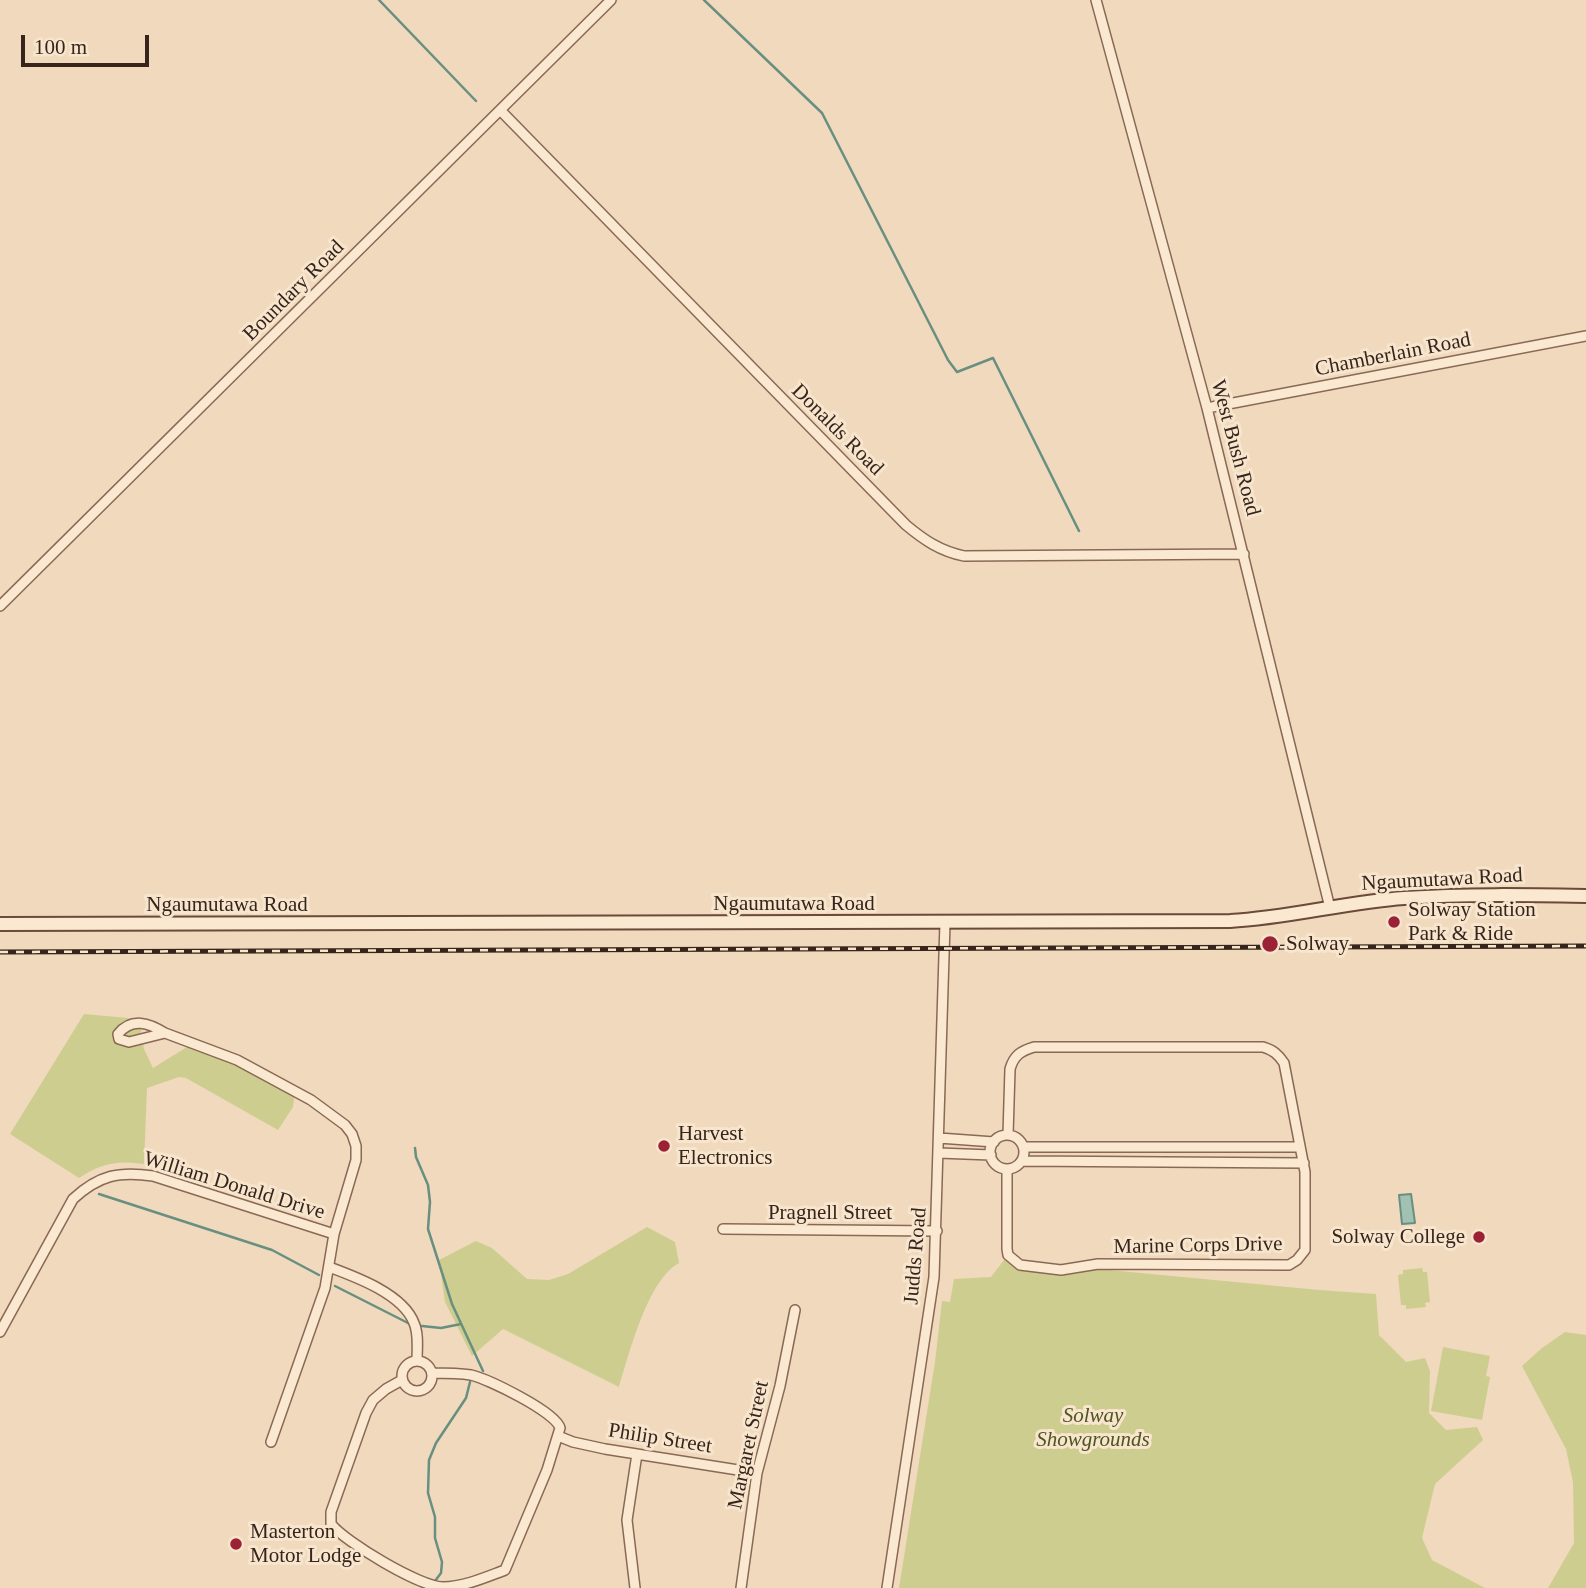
<!DOCTYPE html>
<html>
<head>
<meta charset="utf-8">
<style>
  body { margin:0 }
  #map { position:relative; width:1586px; height:1588px; overflow:hidden; background:#f0d9bd; font-family:"Times New Roman",serif }
  canvas { display:block }
  .scale { position:absolute; left:21px; top:35px; width:128px; height:32px; box-sizing:border-box; border:4px solid #37241b; border-top:0; padding-left:9px; font-size:21px; line-height:24px; white-space:nowrap; color:#37241b; -webkit-text-stroke:5px #f7e5cd; paint-order:stroke }
</style>
</head>
<body>
<div id="map">
<canvas width="1586" height="1588"></canvas>
<div class="scale">100 m</div>
</div>
<script>
const context = document.querySelector('canvas').getContext('2d');
context.lineJoin = 'round';
function paint(path, color) { context.fillStyle = color; context.fill(path, 'evenodd'); }
function strokePath(path, color, width, dash) { context.strokeStyle = color; context.lineWidth = width; context.lineCap = dash ? 'butt' : 'round'; context.setLineDash(dash || []); context.stroke(path); }
function write(font, color, halo, rows, align = 'center') {
  context.font = font + ' "Times New Roman",serif'; context.lineWidth = 6; context.setLineDash([]); context.textBaseline = 'middle'; context.strokeStyle = halo; context.fillStyle = color; for (const [text, x, y, turn = 0] of rows) {
    context.save(); context.translate(x, y); context.rotate((+turn || 0) * Math.PI / 180); context.textAlign = isNaN(turn) ? turn : align; if (halo) context.strokeText(text, 0, 0); context.fillText(text, 0, 0); context.restore();
  }
}
paint(new Path2D(`
  M84,1014L139,1019L144,1049L153,1068L192,1044L295,1091L293,1107L278,1130L186,1078L179,1077L147,1088L144,1164C118,1160 101,1163 79,1178L10,1134Z
  M647,1227L675,1242L679,1263C648,1279 629,1354 619,1387L503,1329L472,1356L445,1302L439,1260L476,1241L492,1248L527,1279L549,1280L568,1274Z
  M1004,1260L1319,1290L1376,1294L1379,1335L1406,1362L1425,1358L1430,1371L1429,1413L1446,1430L1477,1427L1483,1440L1435,1484L1422,1538L1432,1560L1485,1588H899L935,1362L942,1301L950,1302L954,1279L991,1277Z
  M1422,1268L1423,1272H1427L1430,1302L1425,1303L1426,1307L1406,1309V1305H1401L1398,1275L1403,1274V1270Z
  M1565,1332L1586,1335V1588H1548L1574,1543L1573,1482L1566,1449L1522,1366L1542,1348Z
  M1443,1347L1490,1356L1486,1376L1490,1377L1482,1420L1431,1411Z`), '#cecd90');
const water = new Path2D(`
  M1411,1194L1415,1223L1402,1224L1399,1195Z`);
paint(water, '#a1c1b3');
strokePath(water, '#688f80', 2);
strokePath(new Path2D(`
  M379,0L476,101
  M704,0L822,113L948,360L957,372L993,358L1079,531
  M415,1148L416,1157L428,1185L430,1202L428,1229L452,1304L483,1371
  M99,1194L272,1250L319,1275
  M335,1286L408,1323
  M422,1326L441,1328L461,1324
  M435,1581L441,1573L442,1562L435,1538V1517L428,1493L429,1460L436,1443L466,1398L470,1382`), '#688f80', 2.5);
const minor = new Path2D(`
  M1096,0L1207,408L1330,908
  M501,111L906,525C924,540 940,551 964,556L1244,554
  M1207,408L1586,336
  M0,606L611,0
  M165,1033C149,1023 132,1017 118,1034L119,1039L129,1042L165,1033L237,1060L311,1100L345,1125L352,1134L356,1146V1160L334,1234L325,1288L271,1442
  M990 1152a17 17 0 1 1 34 0a17 17 0 1 1-34 0Z
  M939,1138L994,1142
  M1024,1147H1300
  M939,1153L991,1155
  M1022,1161L1304,1163
  M1007,1169V1249L1008,1255L1020,1265L1061,1270L1098,1264L1289,1265L1297,1260L1305,1250V1172L1284,1063C1278,1054 1273,1050 1263,1047H1034C1021,1051 1014,1055 1010,1069L1008,1135
  M723,1229L937,1231
  M329,1267C356,1277 403,1294 414,1323C419,1334 417,1349 417,1361
  M0,1332L73,1199C99,1175 119,1171 153,1176L334,1234
  M402 1376a15 15 0 1 1 30 0a15 15 0 1 1-30 0Z
  M402,1380L386,1389L373,1400L366,1413L331,1512V1524C345,1542 420,1587 443,1587C464,1587 486,1577 505,1570L547,1470L560,1428C556,1412 488,1379 471,1375C458,1373 445,1373 432,1373
  M558,1436L573,1442L605,1449L757,1473
  M635,1588L627,1520L637,1454
  M741,1588L757,1473L780,1386L795,1310
  M887,1588L934,1277L945,923`);
const secondary = new Path2D(`
  M0,924L1230,921C1289,918 1346,902 1404,898C1465,894 1526,895 1586,896`);
strokePath(minor, '#896955', 12);
strokePath(secondary, '#6a4a39', 16);
strokePath(minor, '#fbe8d0', 9);
strokePath(secondary, '#fbe8d0', 12);
const rail = new Path2D(`
  M0,952L1586,946`);
strokePath(rail, '#37241b', 5);
strokePath(rail, '#f7e5cd', 2.5, [8]);
for (const [x, y, r, color] of [
  [1394,922,7,"#9b2234"],
  [1270,944,9,"#9b2234"],
  [664,1146,7,"#9b2234"],
  [1479,1237,7,"#9b2234"],
  [236,1544,7,"#9b2234"]
]) { const dot = new Path2D(); dot.arc(x, y, r, 0, 2 * Math.PI); context.fillStyle = color; context.fill(dot); strokePath(dot, '#f7e5cd', 2.5); }
write('21px', '#37241b', '#f7e5cd', [
  ["Boundary Road",294,291,-45],
  ["Chamberlain Road",1393,355,-11],
  ["Donalds Road",837,430,45],
  ["West Bush Road",1235,448,75],
  ["Ngaumutawa Road",1442,880,-3],
  ["Ngaumutawa Road",794,904],
  ["Ngaumutawa Road",227,905],
  ["William Donald Drive",234,1186,17],
  ["Pragnell Street",830,1213],
  ["Marine Corps Drive",1198,1246,-1],
  ["Judds Road",916,1256,-85],
  ["Philip Street",660,1439,9],
  ["Margaret Street",749,1445,-78]
]);
write('21px', '#37241b', '#f7e5cd', [
  ["Solway Station",1408,910],
  ["Park & Ride",1408,934],
  ["Solway",1286,944],
  ["Harvest",678,1134],
  ["Electronics",678,1158],
  ["Solway College",1465,1237,"right"],
  ["Masterton",250,1532],
  ["Motor Lodge",250,1556]
], 'left');
write('italic 21px', '#4f5520', '#f7e5cd', [
  ["Solway",1093,1416],
  ["Showgrounds",1093,1440]
]);
</script>
</body>
</html>
